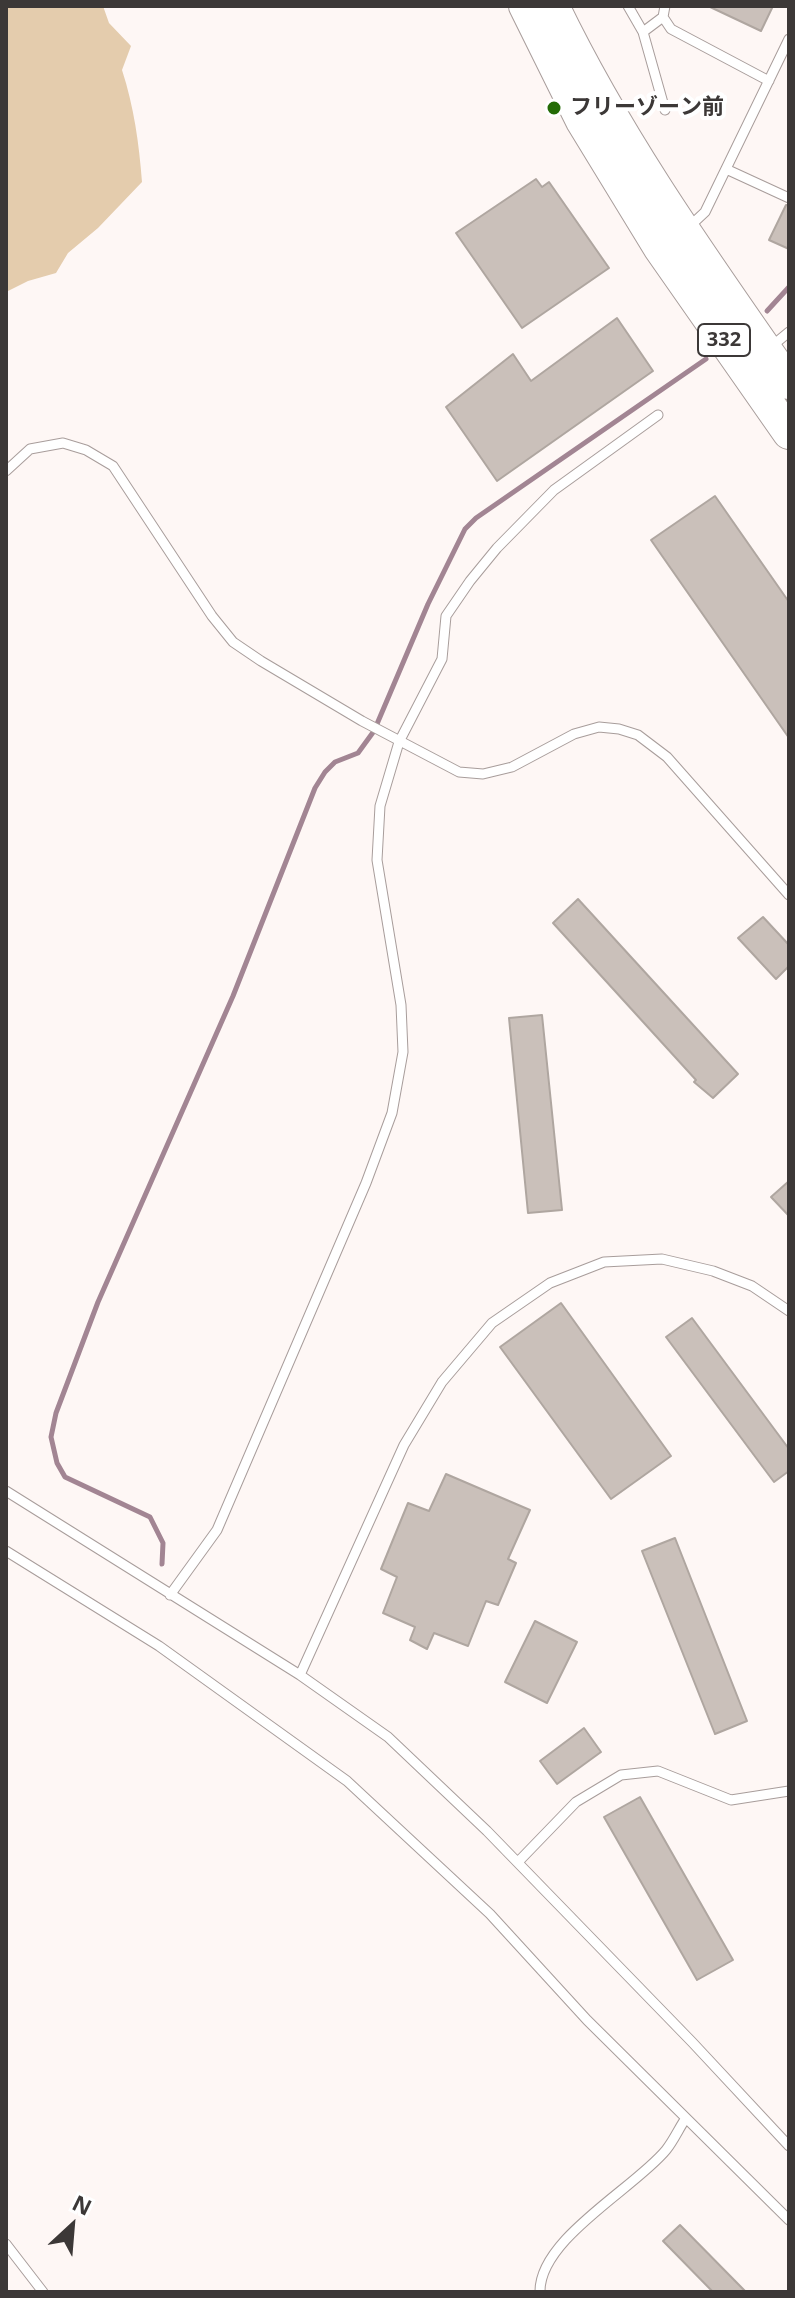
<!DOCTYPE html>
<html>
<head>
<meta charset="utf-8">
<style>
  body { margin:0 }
  #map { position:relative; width:795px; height:2298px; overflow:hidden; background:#fef7f5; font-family:"Open Sans",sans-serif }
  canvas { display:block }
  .frame { position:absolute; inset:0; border:8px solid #3c3837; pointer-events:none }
  .north { position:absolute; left:32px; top:2186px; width:80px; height:80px; -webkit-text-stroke:6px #fff; paint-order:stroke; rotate:26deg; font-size:22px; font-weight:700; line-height:32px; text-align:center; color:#3c3837 }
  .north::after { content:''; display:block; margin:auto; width:28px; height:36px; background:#3c3837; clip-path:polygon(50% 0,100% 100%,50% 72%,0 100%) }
</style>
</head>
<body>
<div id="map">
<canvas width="795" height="2298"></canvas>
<div class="frame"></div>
<div class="north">N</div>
</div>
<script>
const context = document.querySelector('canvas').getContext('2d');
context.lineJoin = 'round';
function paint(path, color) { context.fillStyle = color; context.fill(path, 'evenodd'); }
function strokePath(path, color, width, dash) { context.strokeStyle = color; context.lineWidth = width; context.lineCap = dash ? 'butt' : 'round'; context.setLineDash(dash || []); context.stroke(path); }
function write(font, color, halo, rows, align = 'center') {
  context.font = font + ' "Open Sans","Noto Sans JP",sans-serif'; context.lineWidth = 8; context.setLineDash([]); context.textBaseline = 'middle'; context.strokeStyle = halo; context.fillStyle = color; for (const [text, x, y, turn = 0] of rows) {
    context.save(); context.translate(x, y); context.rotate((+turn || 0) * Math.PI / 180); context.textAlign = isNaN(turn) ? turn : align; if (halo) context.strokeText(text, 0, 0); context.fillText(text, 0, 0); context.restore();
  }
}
paint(new Path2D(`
  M6,6H103L109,23L131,46L122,70C134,107 139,143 142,182L98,228L68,253L56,273L28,281L6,292Z`), '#e4ccad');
strokePath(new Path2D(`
  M767,311L789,287
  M162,1564L163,1543L150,1517L65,1477L57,1463L51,1437L56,1413L98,1302L233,996L315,788L325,772L335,762L358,753L374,731L428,604L465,529L476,518L706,359`), '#a28593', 5);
const building = new Path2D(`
  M708,6H773L761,31Z
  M536,179L542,187L549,182L609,268L522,328L456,233Z
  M786,205H789V249L769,240Z
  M617,318L653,371L497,481L446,407L513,354L531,381Z
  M715,496L789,602V738L651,540Z
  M578,899L738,1074L713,1098L694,1082L696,1080L553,923Z
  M763,917L789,945V966L776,979L738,938Z
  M542,1015L562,1210L528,1213L509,1018Z
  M789,1181V1216L771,1197Z
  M561,1303L671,1456L611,1499L500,1347Z
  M692,1318L789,1449V1471L774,1482L666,1337Z
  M446,1474L530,1510L508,1559L516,1563L498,1605L486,1601L468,1646L434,1633L427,1649L410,1640L415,1627L383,1613L397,1577L381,1569L408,1503L429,1511Z
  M675,1538L747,1721L715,1734L642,1551Z
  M535,1621L577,1642L547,1703L505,1682Z
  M584,1728L601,1752L557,1784L540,1761Z
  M640,1797L733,1960L697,1980L604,1817Z
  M680,2225L746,2292H713L663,2241Z`);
paint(building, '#cac0ba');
strokePath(building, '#afa6a0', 2);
const lane = new Path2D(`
  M628,6L643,32L665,110
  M663,17L671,29L769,81
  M643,32L663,17L665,6
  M726,169L789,198
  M690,226L705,212L789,39
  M772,346L789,332
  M6,471L30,449L63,443L86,450L113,466L212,616L233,642L261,661L362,721L459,772L483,774L512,767L574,734L599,727L619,729L638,735L667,757L789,895
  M6,1491L300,1675L388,1737L487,1831L692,2042L789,2146
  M6,1551L159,1646L347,1781L490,1914L587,2020L789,2220
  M170,1595L217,1530L366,1183L392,1113L403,1052L401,1005L377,860L380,806L399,742L442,659L446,616L470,581L497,548L554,490L658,415
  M300,1675L404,1445L442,1382L492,1323L550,1283L604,1262L662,1259L713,1271L752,1286L789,1311
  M518,1862L576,1802L621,1775L658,1771L731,1800L789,1791
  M6,2244L43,2292
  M540,2292C539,2239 635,2188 666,2150C674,2140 679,2128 686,2118`);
const highway = new Path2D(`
  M525,6L582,121L659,247L789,433
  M553,6C618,141 704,261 789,383`);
strokePath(lane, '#a89d9b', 11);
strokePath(highway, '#a89d9b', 34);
strokePath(lane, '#fff', 9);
strokePath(highway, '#fff', 32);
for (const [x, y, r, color] of [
  [554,108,8,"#246b06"]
]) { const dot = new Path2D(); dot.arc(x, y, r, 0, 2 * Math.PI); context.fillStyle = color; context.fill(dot); strokePath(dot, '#fff', 3); }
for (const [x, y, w] of [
  [724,340,52]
]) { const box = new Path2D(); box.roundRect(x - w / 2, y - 16, w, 32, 6); context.fillStyle = '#fff'; context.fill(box); strokePath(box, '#3c3837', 2); }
write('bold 20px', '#3c3837', null, [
  ["332",724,340]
]);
write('bold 22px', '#3c3837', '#fff', [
  ["フリーゾーン前",570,108]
], 'left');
</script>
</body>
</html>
